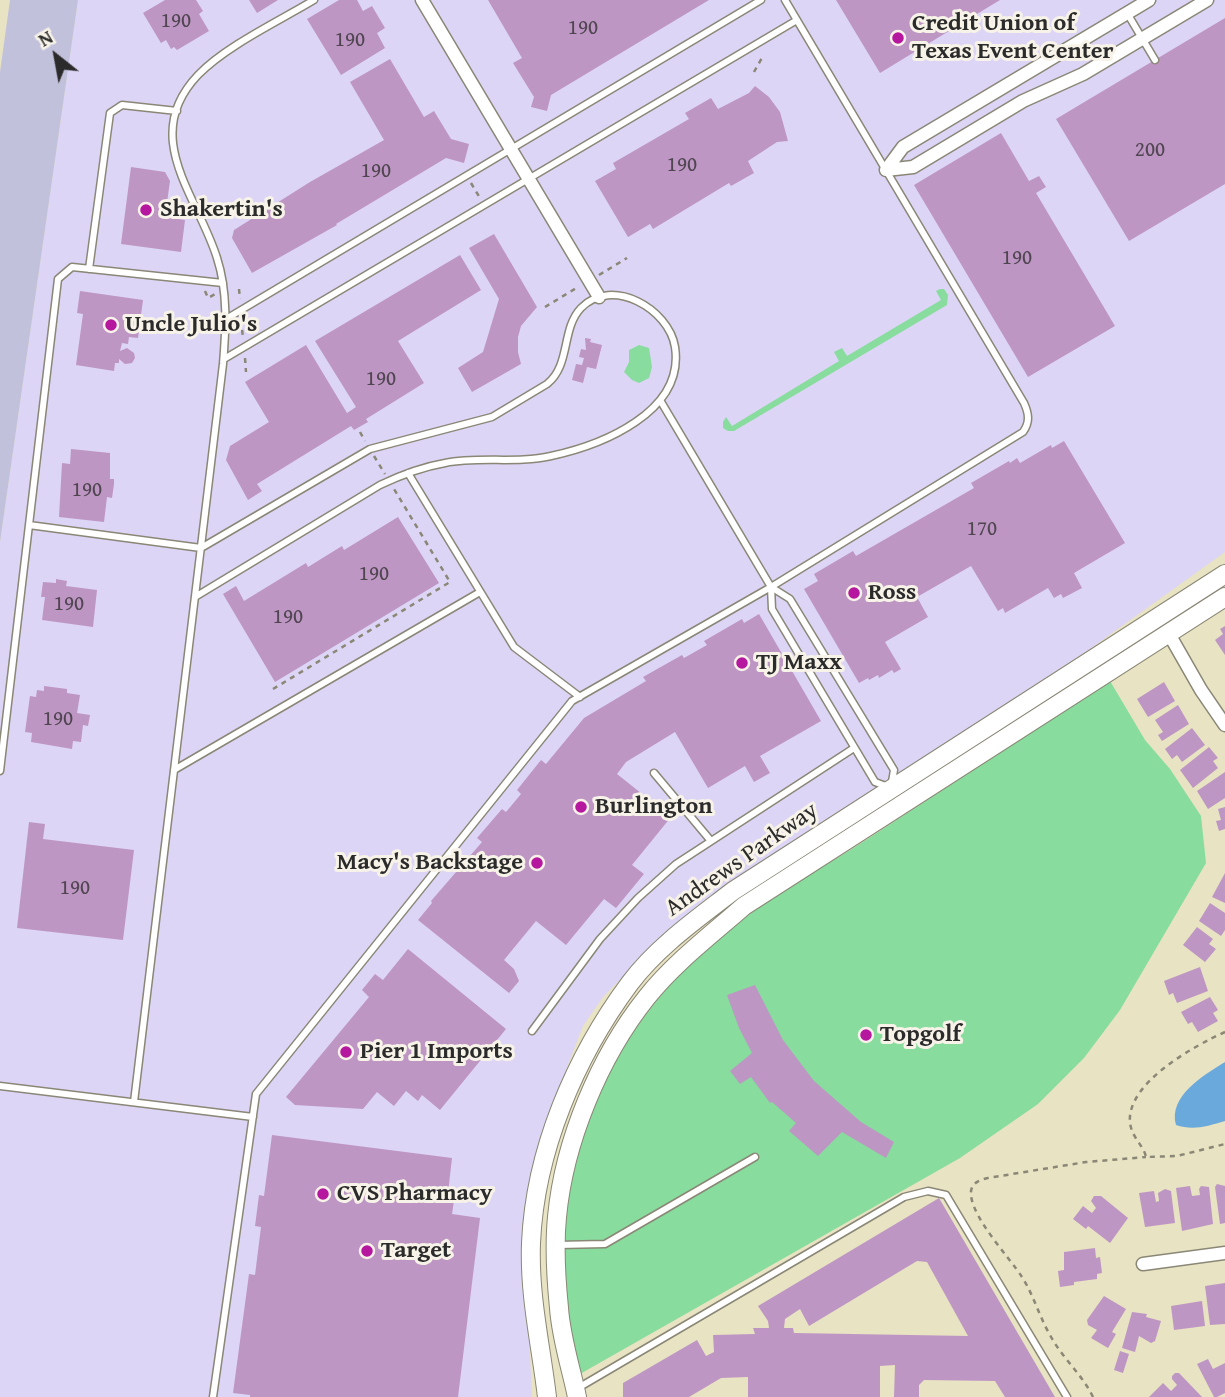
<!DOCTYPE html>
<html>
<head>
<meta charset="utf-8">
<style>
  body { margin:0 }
  #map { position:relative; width:1225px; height:1397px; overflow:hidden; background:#e8e3c2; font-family:"Gentium Book Plus",serif }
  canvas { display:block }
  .north { position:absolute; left:21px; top:21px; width:70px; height:70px; -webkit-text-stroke:5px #f7f3e8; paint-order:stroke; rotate:329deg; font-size:19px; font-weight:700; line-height:28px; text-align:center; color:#2b2b2b }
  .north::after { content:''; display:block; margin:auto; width:24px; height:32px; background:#2b2b2b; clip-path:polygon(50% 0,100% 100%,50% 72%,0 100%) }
</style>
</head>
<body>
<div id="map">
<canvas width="1225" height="1397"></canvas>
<div class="north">N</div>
</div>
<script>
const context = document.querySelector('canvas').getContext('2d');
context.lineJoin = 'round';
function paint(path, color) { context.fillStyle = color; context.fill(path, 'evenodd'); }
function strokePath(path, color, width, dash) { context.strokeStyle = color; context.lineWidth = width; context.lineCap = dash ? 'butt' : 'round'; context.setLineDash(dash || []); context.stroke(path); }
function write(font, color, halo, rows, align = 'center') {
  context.font = font + ' "Gentium Book Plus",serif'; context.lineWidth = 6; context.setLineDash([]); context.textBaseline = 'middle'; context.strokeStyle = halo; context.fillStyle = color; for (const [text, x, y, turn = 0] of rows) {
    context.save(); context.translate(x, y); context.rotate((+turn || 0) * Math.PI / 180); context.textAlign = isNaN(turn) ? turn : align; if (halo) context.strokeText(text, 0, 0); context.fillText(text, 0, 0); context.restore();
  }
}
paint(new Path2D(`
  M78,0H1225V552L1090,649L706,899L673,926L603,997L583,1026L566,1070L525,1242L532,1397H0V542Z`), '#ddd5f6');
paint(new Path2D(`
  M10,0H78L0,542V72Z`), '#c2c1dc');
paint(new Path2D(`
  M940,289H944L948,295L947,305L734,431H728L723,428V422L726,417L732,426L839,361L834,352L842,348L847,356L941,300L936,291Z
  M639,345L649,348L652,367L649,378L639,383L632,380L624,372L629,362V350Z
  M1110,681L1145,740L1170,769L1201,816L1206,863L1120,1010L1084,1058L1038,1104L960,1158L580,1374C572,1342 564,1308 563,1275C560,1142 621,1016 724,933C768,898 819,870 866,840C947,787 1029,734 1110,681Z`), '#87dc9e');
paint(new Path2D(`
  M1225,1062V1121C1208,1126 1193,1131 1176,1125C1168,1096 1204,1075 1225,1062Z`), '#69a9dc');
paint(new Path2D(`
  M165,0H196L203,11L199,14L209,31L177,50L174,47L171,49L166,40L161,43L143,13Z
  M249,0H278L257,13Z
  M339,0H357L363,11L372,6L385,28L377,33L385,48L341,75L307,19Z
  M488,0H709L551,95L547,111L531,107L534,97L513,63L522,58Z
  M836,0H1000L880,73Z
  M1225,18V184L1129,241L1056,119Z
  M390,59L424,117L434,111L451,139L469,144L464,163L446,158L336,224L337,225L252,273L232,238L234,230L310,182L384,140L350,82Z
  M755,86L769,97L780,112L788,141L777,142L748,161L754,173L731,186L729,183L653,229L650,224L628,237L595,181L616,169L613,163L689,119L685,113L711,98L718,109L749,93Z
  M1001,133L1029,181L1039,176L1046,187L1036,193L1115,326L1028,377L914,185Z
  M131,167L165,172L170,181L165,217L185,220L181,252L121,244Z
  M494,234L537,307L521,326L518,337V352L521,364L472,392L458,368L483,352L499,299L469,248Z
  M460,255L481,290L398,341L424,383L366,419L368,422L354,430L351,426L257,484L262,491L248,500L226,460L230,446L269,422L245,382L306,345L347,413L356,407L315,341Z
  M80,291L143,300L138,338L129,337L128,344L122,343L120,351L127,348L134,353L135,358L132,363L125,364L119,359V363H115L114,371L76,365L83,314L77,313Z
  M585,338L591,339L590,342L602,345L596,369L587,367L583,383L572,380L576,364L582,365L584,358L579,357L581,349L586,350Z
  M1064,441L1125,543L1074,573L1082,588L1063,598L1061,594L1054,598L1048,588L1005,613L1003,608L998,611L971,566L917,597L928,617L885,642L901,669L894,673L892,670L879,678L878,675L869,680L868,678L859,683L804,589L818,581L814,574L853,551L856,556L974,488L971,483L1009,461L1010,463L1017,458L1020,463L1051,445L1052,448Z
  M71,449L110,453V479H114V484L112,498L107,497L104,522L59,517L62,463L70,464Z
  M398,517L439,583L275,682L223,594L236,586L244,601L306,563L308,567L342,546L344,550Z
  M56,579L67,581L66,586L97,590L93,627L42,620L45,597H41L43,582L56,583Z
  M759,614L821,721L760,756L770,773L754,782L745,766L708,788L675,732L626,762L617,774L671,817L632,865L644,874L616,908L604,899L566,945L536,921L504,960L514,969L519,981L509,993L418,920L432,903L431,901L482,842L477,838L502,809L506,812L521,794L517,790L541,760L546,764L584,718L646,681L643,677L682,655L684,658L707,645L704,641L742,619L744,623Z
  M1225,626V655L1215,640L1223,634L1220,629Z
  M1164,682L1175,701L1148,717L1137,699Z
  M44,686L67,689V693L80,695L77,713L90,715L88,726L83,725L81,742L73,741L72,749L31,742L32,733L25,732L30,696L36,697L37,690L44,691Z
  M1178,705L1189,724L1162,741L1158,735L1163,732L1155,720Z
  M1192,728L1205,745L1182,762L1177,755L1172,759L1165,749Z
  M1209,747L1218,758L1213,761L1218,768L1193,788L1180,770Z
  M1225,772V798L1208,809L1197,791Z
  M1225,807V829L1219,831L1216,821L1221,820L1218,809Z
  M29,822L45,824L43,839L134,850L123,940L17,928Z
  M1225,873V903L1212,897Z
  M1210,903L1225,913V930L1221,936L1199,921Z
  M1197,927L1213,939L1209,944L1216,949L1205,962L1183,945Z
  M408,949L506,1029L440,1110L422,1095L418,1101L406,1091L394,1106L377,1092L363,1109L295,1105L286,1097L369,997L362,990L375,974L383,980Z
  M1200,967L1208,991L1177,1003L1173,993L1169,995L1164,981Z
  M755,985L783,1040L814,1081L861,1122L894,1142L886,1158L842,1132L818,1156L789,1131L796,1123L772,1102L770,1103L751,1077L740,1084L730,1071L752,1053L739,1028L727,995Z
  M1210,997L1218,1010L1213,1013L1218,1021L1198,1032L1192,1022L1188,1024L1181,1012Z
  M272,1135L452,1158L448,1193L455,1194L452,1214L480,1218L458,1397H250V1395L233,1393L249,1274L255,1275L261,1227L255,1226L259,1195L264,1196Z
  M1217,1184L1225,1186V1223L1220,1224L1215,1187Z
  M1190,1186L1192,1196L1200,1195L1199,1189L1201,1186L1209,1187L1213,1224L1182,1231L1176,1188Z
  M1165,1189L1171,1191L1175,1223L1145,1227L1139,1193L1154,1191L1156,1202L1159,1201L1158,1193Z
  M1094,1196H1101L1128,1218L1110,1243L1088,1226L1086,1229L1073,1219L1083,1206L1092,1213L1096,1208L1091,1201Z
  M939,1198L1055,1397H1005L995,1381L924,1380L919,1385V1397H894L895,1365L880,1366V1397H748V1377L721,1378L689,1397H623V1383L697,1340L706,1356L714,1352L713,1335L755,1334L753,1328H769L768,1321L758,1306ZM917,1261L927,1262L968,1336L794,1333L793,1328H784L785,1319L800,1309L809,1326Z
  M1095,1248L1096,1258L1100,1257L1102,1273L1097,1274V1279L1074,1282V1285L1060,1287L1058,1271L1064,1270V1252Z
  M1225,1283V1324L1210,1325L1205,1286Z
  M1104,1296L1126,1309L1112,1332L1116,1334L1108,1348L1091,1338L1097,1330L1088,1325L1087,1320Z
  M1202,1301L1205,1326L1174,1330L1171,1306Z
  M1132,1312L1147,1314L1146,1317L1161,1321L1155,1341L1151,1343L1139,1336L1135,1352L1122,1348Z
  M1120,1351L1129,1354L1123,1373L1114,1370Z
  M1208,1359L1213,1369L1225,1363V1393L1217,1397H1214L1197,1364Z
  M1175,1373H1179L1202,1397H1149L1163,1383L1171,1391L1177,1385L1172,1379V1376Z`), '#be96c4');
const lane = new Path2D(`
  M1127,13L1155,60
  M89,269L110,113L122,105L177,111
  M226,319L761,0
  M224,359L797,20
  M660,400L771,587L790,599L894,770L891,788L875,782L772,609L771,587
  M408,473L514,647L580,697
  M29,525L201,548L370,449L492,417L547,384C571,365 561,329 581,308C612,276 669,309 675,347C685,412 602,445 551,456C516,464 480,456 445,463C422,467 401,475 380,485L195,597
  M174,770L480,592
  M0,771L58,279L72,267L223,283
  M654,773L711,841
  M532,1031L600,939L638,898L676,864L854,748
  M0,1086L253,1117
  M134,1102L223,364C226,328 228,292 217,258C198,196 139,137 198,75C226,46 279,21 314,0
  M557,1245L605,1244L755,1157
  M578,1388L904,1197L928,1191L946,1195L1067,1397
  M213,1397L256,1094L572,701L771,587L1023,432C1030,422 1029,414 1024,403L785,0`);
const street = new Path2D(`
  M422,0L599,297
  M886,170L913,167L1023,101L1083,74L1207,0
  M886,170L903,147L1149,0
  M1169,634L1201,690L1225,725
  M1143,1264L1225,1253`);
const secondary = new Path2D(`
  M547,1397C541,1346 529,1296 531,1243C535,1151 575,1057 630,983C658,946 697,919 733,891L1225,574
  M577,1397C571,1368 561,1338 559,1308C556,1278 554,1247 557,1217C564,1142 599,1057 647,997C674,963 711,935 744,906L1225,597`);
strokePath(lane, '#8a8776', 9);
strokePath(street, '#8a8776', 15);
strokePath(secondary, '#8a8776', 20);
strokePath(new Path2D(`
  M754,72L763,56
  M471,183L480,198
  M599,275L627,258
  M239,289L240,299
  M205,291L208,298L217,293
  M545,307L578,287
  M241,320L243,338
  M245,358L246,372
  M360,432L365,441
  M374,456L385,474
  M273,689L450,582L394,489
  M1225,1032C1194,1046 1126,1083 1130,1123C1132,1138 1144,1146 1146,1157L1177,1156L1225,1144
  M1093,1397C1082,1374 1062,1358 1050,1335C1039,1316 1034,1296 1022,1277C1009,1257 973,1219 971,1195C970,1184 978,1180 988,1178L1086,1162L1146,1157`), '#8a8776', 2.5, [5, 5]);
strokePath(lane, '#fff', 6);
strokePath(street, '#fff', 12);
strokePath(secondary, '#fff', 18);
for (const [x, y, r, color] of [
  [898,38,7,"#b5179e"],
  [146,210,7,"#b5179e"],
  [111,325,7,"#b5179e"],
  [854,593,7,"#b5179e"],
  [742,663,7,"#b5179e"],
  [581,807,7,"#b5179e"],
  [537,863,7,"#b5179e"],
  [866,1035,7,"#b5179e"],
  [346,1052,7,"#b5179e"],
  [323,1194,7,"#b5179e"],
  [367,1251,7,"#b5179e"]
]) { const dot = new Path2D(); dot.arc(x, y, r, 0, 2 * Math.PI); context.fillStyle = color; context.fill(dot); strokePath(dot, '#f7f3e8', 2.5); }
write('21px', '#504651', null, [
  ["190",176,22],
  ["190",583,29],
  ["190",350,41],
  ["200",1150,151],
  ["190",682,166],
  ["190",376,172],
  ["190",1017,259],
  ["190",381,380],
  ["190",87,491],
  ["170",982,530],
  ["190",374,575],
  ["190",69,605],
  ["190",288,618],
  ["190",58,720],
  ["190",75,889]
]);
write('bold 24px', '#2b2b2b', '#f7f3e8', [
  ["Credit Union of",912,24],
  ["Texas Event Center",912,52],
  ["Shakertin's",160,210],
  ["Uncle Julio's",125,325],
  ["Ross",868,593],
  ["TJ Maxx",756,663],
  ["Burlington",595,807],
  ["Macy's Backstage",523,863,"right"],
  ["Topgolf",880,1035],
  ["Pier 1 Imports",360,1052],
  ["CVS Pharmacy",337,1194],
  ["Target",381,1251]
], 'left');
write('24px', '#2b2b2b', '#f7f3e8', [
  ["Andrews Parkway",742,860,-35]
]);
</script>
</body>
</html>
